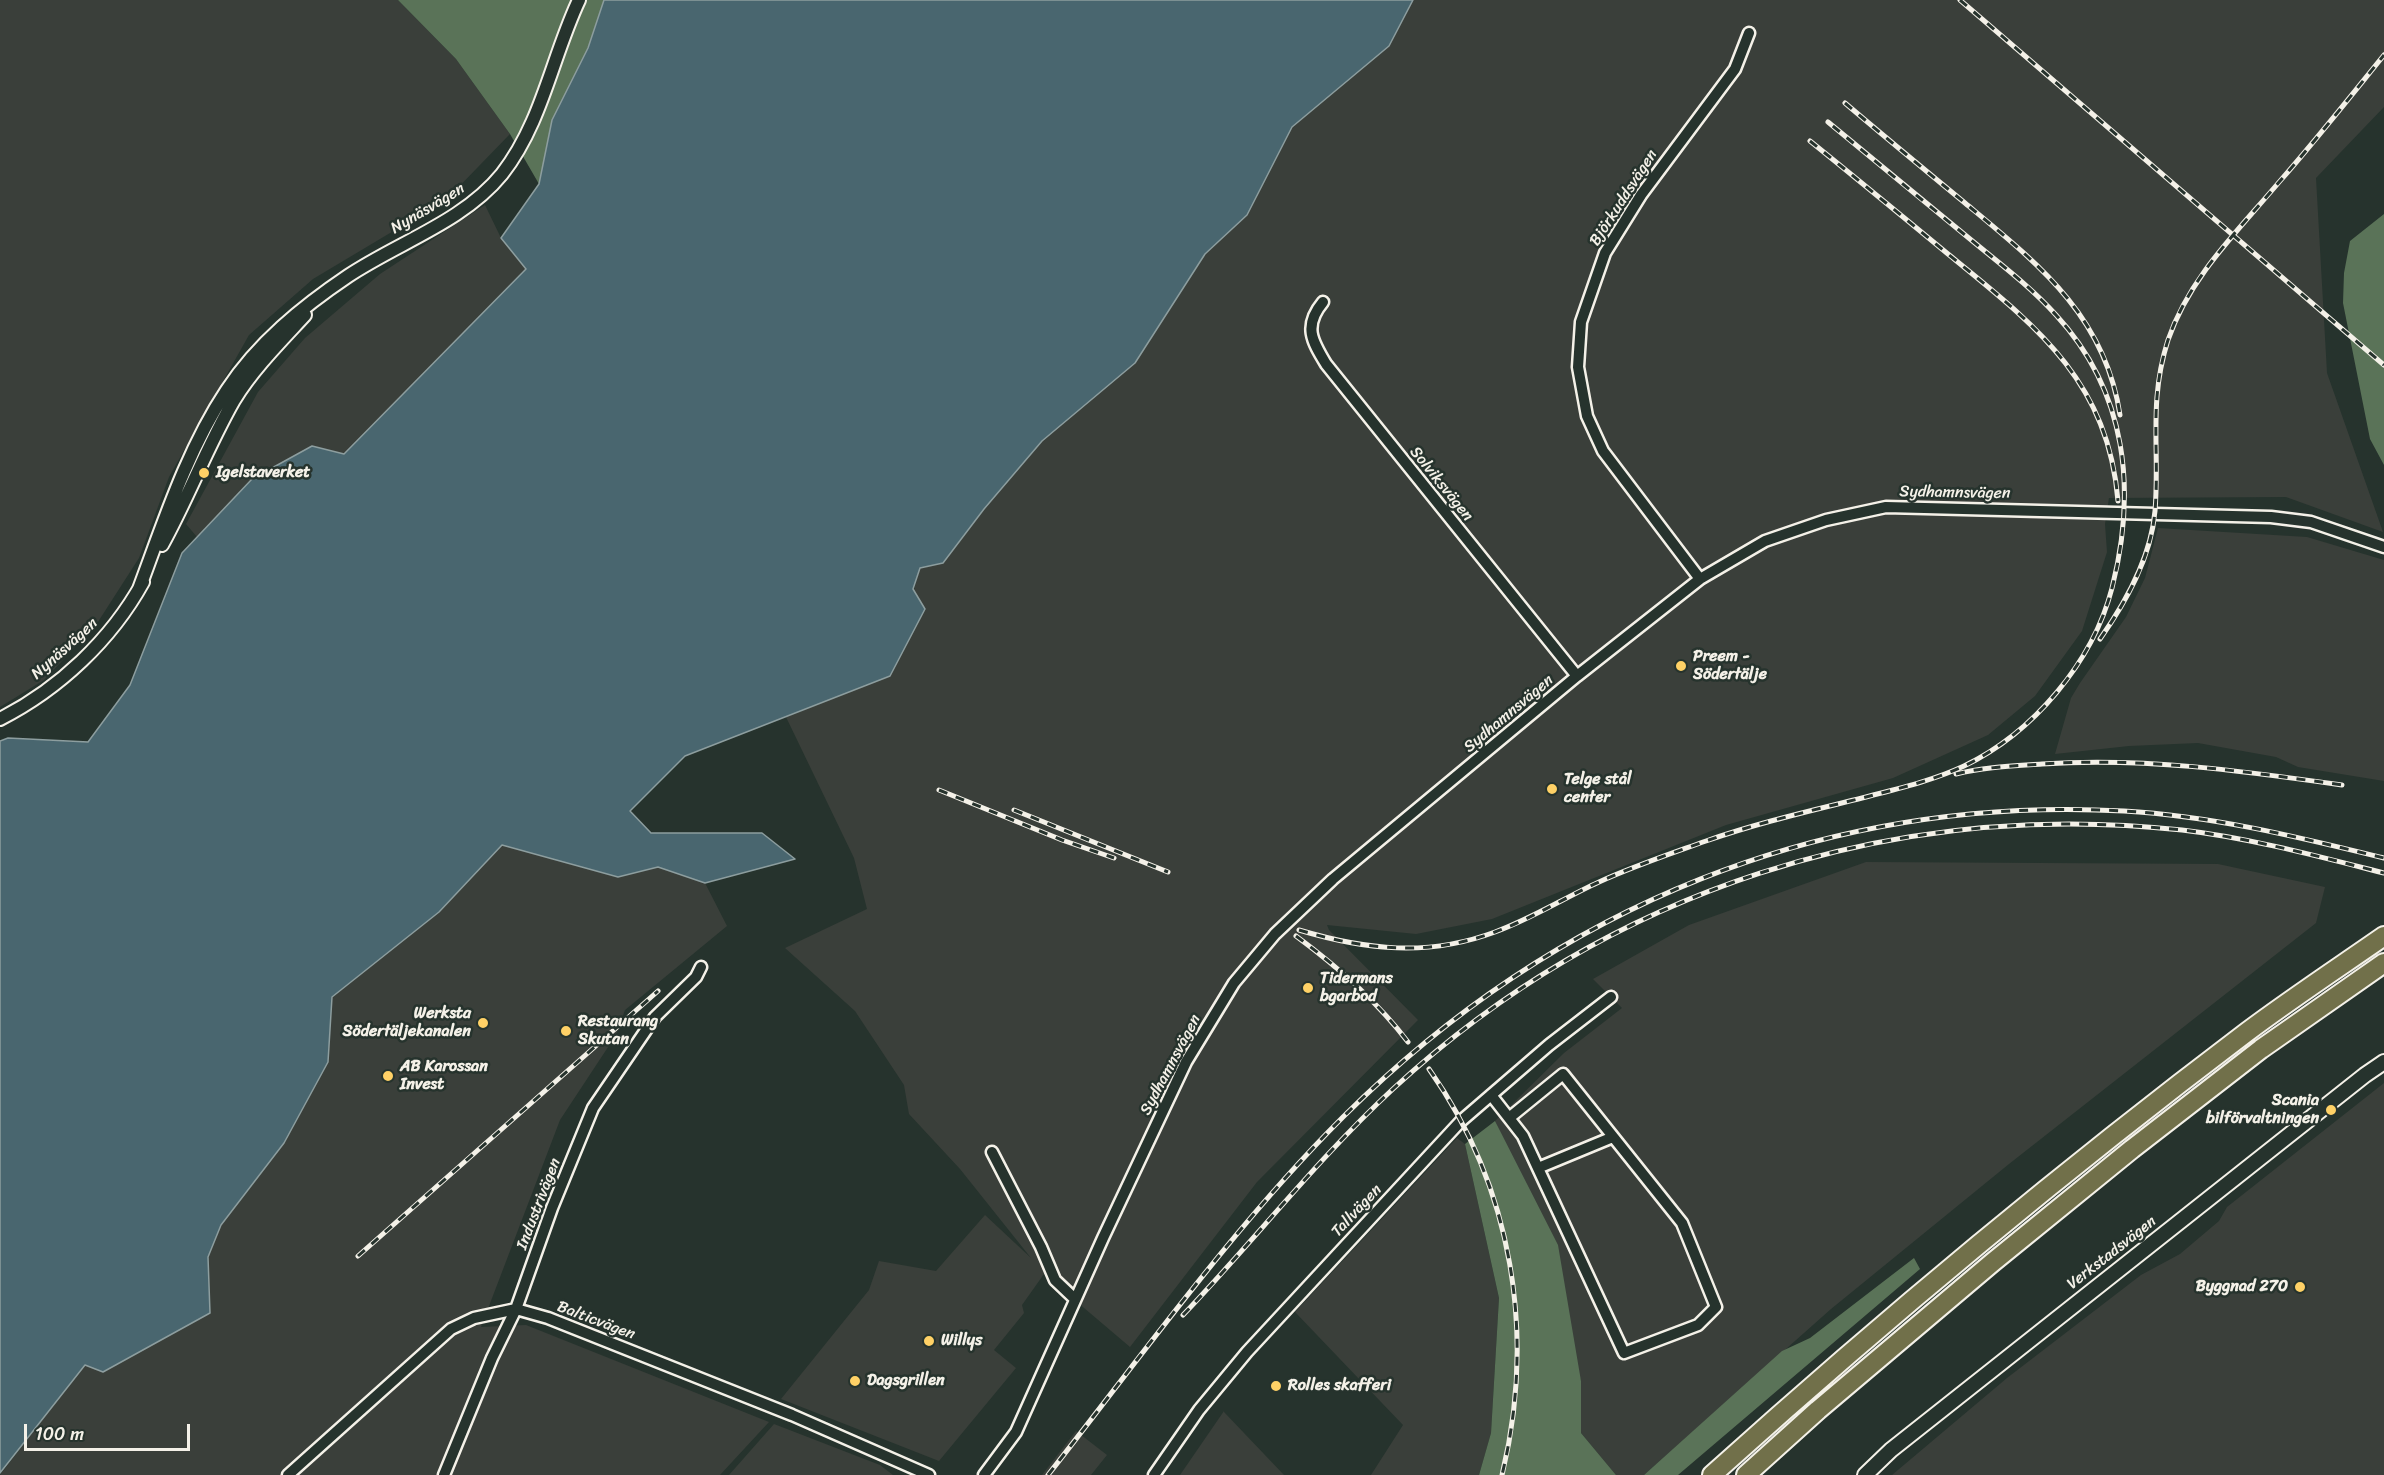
<!DOCTYPE html>
<html>
<head>
<meta charset="utf-8">
<style>
  body { margin:0 }
  #map { position:relative; width:2384px; height:1475px; overflow:hidden; background:#26332d; font-family:Sriracha,sans-serif }
  canvas { display:block }
  .scale { position:absolute; left:24px; top:1424px; width:166px; height:27px; box-sizing:border-box; border:3px solid #f4f1e8; border-top:0; padding-left:8px; font-size:18px; line-height:21px; white-space:nowrap; color:#f4f1e8; -webkit-text-stroke:4px #26332d; paint-order:stroke }
</style>
</head>
<body>
<div id="map">
<canvas width="2384" height="1475"></canvas>
<div class="scale">100 m</div>
</div>
<script>
const context = document.querySelector('canvas').getContext('2d');
context.lineJoin = 'round';
function paint(path, color) { context.fillStyle = color; context.fill(path, 'evenodd'); }
function strokePath(path, color, width, dash) { context.strokeStyle = color; context.lineWidth = width; context.lineCap = dash ? 'butt' : 'round'; context.setLineDash(dash || []); context.stroke(path); }
function write(font, color, halo, rows, align = 'center') {
  context.font = font + ' Sriracha,sans-serif'; context.lineWidth = 5; context.setLineDash([]); context.textBaseline = 'middle'; context.strokeStyle = halo; context.fillStyle = color; for (const [text, x, y, turn = 0] of rows) {
    context.save(); context.translate(x, y); context.rotate((+turn || 0) * Math.PI / 180); context.textAlign = isNaN(turn) ? turn : align; if (halo) context.strokeText(text, 0, 0); context.fillText(text, 0, 0); context.restore();
  }
}
paint(new Path2D(`
  M0,0H398L456,59L510,134L447,199L313,279L249,335L169,477L139,558L96,625L44,680L0,707Z
  M1413,0H2384V107L2316,178L2327,373L2383,532L2286,497L2109,498L2105,524L2107,552L2082,631L2035,696L1988,735L1893,778L1726,825L1492,919L1416,934L1327,925L1329,930L1418,1020L1257,1182L1130,1347L1044,1274L1022,1305L1024,1313L994,1350L1016,1368L939,1461L781,1399L869,1290L879,1261L936,1271L985,1215L1031,1258L960,1169L909,1114L904,1085L855,1011L785,948L867,909L854,858L786,717L890,676L920,568L943,563L984,509L1042,441L1135,363L1205,254L1247,215L1292,127L1389,46Z
  M485,205L501,238L526,269L344,455L252,479L197,537L186,524L258,392L305,338L380,274Z
  M2158,528L2307,537L2384,560V781L2298,767L2276,757L2198,743L2129,746L2055,754L2071,698L2080,683L2126,617L2145,578Z
  M502,845L618,877L658,867L705,883L727,926L625,1010L616,1035L560,1120L481,1327L526,1325L769,1422L720,1475H0L85,1364L209,1313L208,1257L221,1225L284,1143L328,1062L332,997L439,912Z
  M1866,862L2218,864L2325,887L2316,923L2009,1164L1831,1309L1644,1475H1616L1581,1433V1381L1507,1147L1495,1121L1564,1053L1622,1008L1593,979L1689,925Z
  M2384,1083V1475H1892L2007,1378L2141,1275L2180,1254L2219,1221L2227,1207Z
  M1457,1138L1465,1144L1499,1298L1491,1433L1479,1475H1371L1403,1425L1295,1312Z
  M1224,1411V1412L1284,1475H1180Z
  M774,1424L880,1465L893,1475H729Z
  M1076,1431L1107,1455L1091,1475H1042Z`), '#3a3f3a');
paint(new Path2D(`
  M398,0H604L588,48L552,120L539,184L510,134L456,59Z
  M2384,214V465L2370,439L2343,303L2344,273L2350,241Z
  M1495,1121L1558,1245L1581,1381V1433L1616,1475H1479L1491,1433L1499,1298L1465,1144Z
  M1914,1258L1920,1269L1678,1475H1644L1782,1351L1810,1338Z`), '#5a7358');
const water = new Path2D(`
  M604,0H1413L1389,46L1292,127L1247,215L1205,254L1135,363L1042,441L984,509L943,563L920,568L913,589L925,609L890,676L685,756L630,811L651,833H762L795,859L705,883L658,867L618,877L502,845L439,912L332,997L328,1062L284,1143L221,1225L208,1257L210,1313L103,1372L85,1365L0,1473V741L8,738L88,742L130,685L182,553L252,479L312,446L344,454L526,269L501,238L539,184L552,120L588,48Z`);
paint(water, '#49666f');
strokePath(water, '#8d9e9f', 1.5);
const minor = new Path2D(`
  M1323,302C1303,326 1312,341 1326,364L1577,676
  M1700,579L1603,451L1587,416L1578,367L1581,322L1605,253L1641,195L1735,69L1749,33
  M1491,1095L1523,1136L1624,1353L1698,1325L1716,1307L1682,1223L1563,1074L1509,1118
  M992,1152L1041,1247L1055,1280L1075,1299
  M1538,1168L1613,1137
  M288,1475L451,1329L474,1318L516,1309L548,1318L792,1415L929,1475
  M444,1475L492,1358L516,1309L552,1208L593,1108L655,1017L696,977L701,967
  M984,1475L1016,1432L1103,1238L1186,1062L1234,983L1275,934L1333,879L1577,676L1700,579L1765,541L1826,520L1886,507L2271,517L2311,522L2384,547
  M1154,1475L1199,1410L1247,1352L1461,1121L1549,1045L1611,997`);
const tertiary = new Path2D(`
  M162,545C188,498 207,447 234,400C253,369 281,341 305,315
  M139,589C164,522 187,450 227,390C258,343 302,307 348,276C399,242 463,222 502,174C542,123 552,57 579,0
  M0,719C59,689 111,640 143,582`);
const secondary = new Path2D(`
  M1865,1475L1891,1450L2365,1075L2384,1062`);
const motorway = new Path2D(`
  M1712,1475C1884,1320 2062,1172 2247,1032C2291,999 2338,968 2384,936
  M1746,1475L1818,1410L1993,1262L2132,1149L2261,1049L2384,963`);
strokePath(minor, '#f4f1e8', 15);
strokePath(tertiary, '#f4f1e8', 16);
strokePath(secondary, '#f4f1e8', 18);
strokePath(motorway, '#f4f1e8', 22);
strokePath(minor, '#26332d', 10);
strokePath(tertiary, '#26332d', 12);
strokePath(secondary, '#26332d', 14);
strokePath(motorway, '#71704a', 18);
const rail = new Path2D(`
  M1960,0L2384,365
  M1845,103C1885,137 1925,170 1965,203C2037,263 2105,315 2120,415
  M1810,141C1856,178 1902,216 1948,254C2035,325 2108,380 2118,501
  M2100,639C2126,602 2151,558 2155,511C2160,449 2148,403 2168,340C2190,276 2238,231 2280,181C2316,140 2350,97 2384,55
  M1956,774C1984,767 2013,766 2042,764C2143,757 2243,771 2342,785
  M939,790L1062,840L1114,858
  M1014,810L1168,872
  M1299,930C1366,950 1428,957 1495,932C1531,919 1564,898 1599,882C1634,866 1670,854 1706,841C1757,823 1810,811 1862,798C1896,789 1932,781 1964,766C2033,733 2093,662 2112,588C2137,490 2127,392 2056,315C2031,287 1999,263 1970,239C1922,200 1875,161 1828,122
  M1296,936C1338,967 1376,1000 1408,1042
  M1429,1069C1513,1188 1536,1335 1502,1475
  M358,1256L658,991
  M1183,1315C1254,1241 1318,1158 1394,1088C1609,890 1892,799 2182,830C2250,838 2317,856 2384,873
  M1048,1475C1143,1354 1234,1226 1343,1117C1555,906 1825,795 2124,811C2213,816 2298,837 2384,858`);
strokePath(rail, '#f4f1e8', 5);
strokePath(rail, '#26332d', 3, [9]);
for (const [x, y, r, color] of [
  [204,473,6,"#ffd166"],
  [1681,666,6,"#ffd166"],
  [1552,789,6,"#ffd166"],
  [1308,988,6,"#ffd166"],
  [483,1023,6,"#ffd166"],
  [566,1031,6,"#ffd166"],
  [388,1076,6,"#ffd166"],
  [2331,1110,6,"#ffd166"],
  [2300,1287,6,"#ffd166"],
  [929,1341,6,"#ffd166"],
  [855,1381,6,"#ffd166"],
  [1276,1386,6,"#ffd166"]
]) { const dot = new Path2D(); dot.arc(x, y, r, 0, 2 * Math.PI); context.fillStyle = color; context.fill(dot); strokePath(dot, '#26332d', 2); }
write('16px', '#f4f1e8', '#26332d', [
  ["Björkuddsvägen",1624,198,-57],
  ["Nynäsvägen",428,209,-31],
  ["Solviksvägen",1441,484,51],
  ["Sydhamnsvägen",1955,493,1],
  ["Nynäsvägen",65,649,-42],
  ["Sydhamnsvägen",1509,714,-40],
  ["Sydhamnsvägen",1171,1065,-62],
  ["Industrivägen",539,1204,-69],
  ["Tallvägen",1357,1211,-47],
  ["Verkstadsvägen",2112,1253,-38],
  ["Balticvägen",596,1321,21]
]);
write('bold 16px', '#f4f1e8', '#26332d', [
  ["Igelstaverket",216,473],
  ["Preem -",1693,657],
  ["Södertälje",1693,675],
  ["Telge stål",1564,780],
  ["center",1564,798],
  ["Tidermans",1320,979],
  ["bgarbod",1320,997],
  ["Werksta",471,1014,"right"],
  ["Södertäljekanalen",471,1032,"right"],
  ["Restaurang",578,1022],
  ["Skutan",578,1040],
  ["AB Karossan",400,1067],
  ["Invest",400,1085],
  ["Scania",2319,1101,"right"],
  ["bilförvaltningen",2319,1119,"right"],
  ["Byggnad 270",2288,1287,"right"],
  ["Willys",941,1341],
  ["Dagsgrillen",867,1381],
  ["Rolles skafferi",1288,1386]
], 'left');
</script>
</body>
</html>
